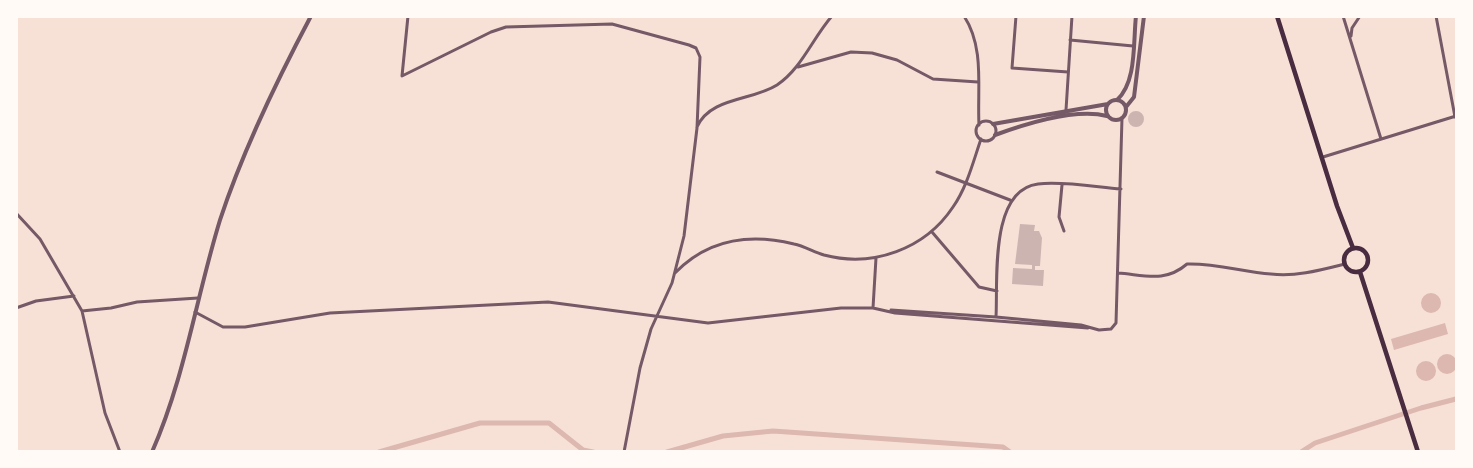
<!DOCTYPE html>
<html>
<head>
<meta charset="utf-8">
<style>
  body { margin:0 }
  #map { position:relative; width:1473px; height:468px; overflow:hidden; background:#f7e1d7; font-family:"Sofia Sans Condensed",sans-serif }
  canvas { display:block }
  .frame { position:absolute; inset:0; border:18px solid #fffaf5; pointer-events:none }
</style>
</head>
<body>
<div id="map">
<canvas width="1473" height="468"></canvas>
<div class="frame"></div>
</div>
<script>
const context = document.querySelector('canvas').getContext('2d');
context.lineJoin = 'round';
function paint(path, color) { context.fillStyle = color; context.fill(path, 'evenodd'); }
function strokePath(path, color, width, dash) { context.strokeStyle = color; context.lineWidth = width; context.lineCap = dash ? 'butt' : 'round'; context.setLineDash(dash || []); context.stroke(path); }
paint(new Path2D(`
  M1421 303a10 10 0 1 1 20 0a10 10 0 1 1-20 0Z
  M1445,323L1448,334L1394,350L1391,339Z
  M1437 364a10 10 0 1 1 20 0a10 10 0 1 1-20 0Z
  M1416 371a10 10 0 1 1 20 0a10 10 0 1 1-20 0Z`), '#dcb8b0');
strokePath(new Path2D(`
  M379,452L480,423H549L583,450L593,452
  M667,452L723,436L773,431L1003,447L1010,452
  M1301,452L1315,443L1421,408L1456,399`), '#dcb8b0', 5);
paint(new Path2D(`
  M1128 119a8 8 0 1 1 16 0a8 8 0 1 1-16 0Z
  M1020,224L1035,225L1034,231H1039L1042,238L1040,266H1035V270H1044L1043,286L1012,284L1013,268L1032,269V265L1015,264Z`), '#ccb4b1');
strokePath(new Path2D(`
  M408,16L402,76L491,32L506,27L612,24L689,45L696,48L700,57L697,128L684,236L672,283L651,329L640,368L624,452
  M964,16C985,48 977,89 979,125
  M1016,16L1012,68L1068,72
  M1343,16L1381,139
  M1436,16L1455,117
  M1351,36L1352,28L1360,16
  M1070,40L1133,46
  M798,67L851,52L872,53L897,60L933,79L978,82
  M1066,110L1072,16
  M976 131a10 10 0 1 1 20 0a10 10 0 1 1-20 0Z
  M697,127C710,97 752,101 777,85C802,68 812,39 832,16
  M1323,157L1456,116
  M937,172L1010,200
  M1062,185L1059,217L1064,231
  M16,213L40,239L82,311L111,308L137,302L198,298
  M932,232L979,287L997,291
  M675,273C708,239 749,233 794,244C804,246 814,252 824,255C873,268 925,249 953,207C967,187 973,162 981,139
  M1118,273C1145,275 1165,283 1187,264C1216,263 1243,272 1271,274C1296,277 1321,270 1345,264
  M16,308L36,301L74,296
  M873,308L876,258
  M891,310L996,317L1081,325L1099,330L1111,329L1116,323L1122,118
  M82,311L105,413L120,452
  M195,312L223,327H245L330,313L548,302L708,323L841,308H873L895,313L1088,328
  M996,317C998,281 989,190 1038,184C1063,181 1096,187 1121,189`), '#755966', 3);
strokePath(new Path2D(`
  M1106 110a10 10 0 1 1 20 0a10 10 0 1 1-20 0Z
  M1117,100C1137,82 1133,42 1136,16
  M1126,107L1134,97L1144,16
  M993,124L1108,104
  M995,135C1025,124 1076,108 1107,116
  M152,452C185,377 196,298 220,220C243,150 276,82 311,16`), '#755966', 4);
strokePath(new Path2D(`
  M1277,16L1337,206L1353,248
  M1344 260a12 12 0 1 1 24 0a12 12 0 1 1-24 0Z
  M1360,272L1418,452`), '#4a2c40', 4.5);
</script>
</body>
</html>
